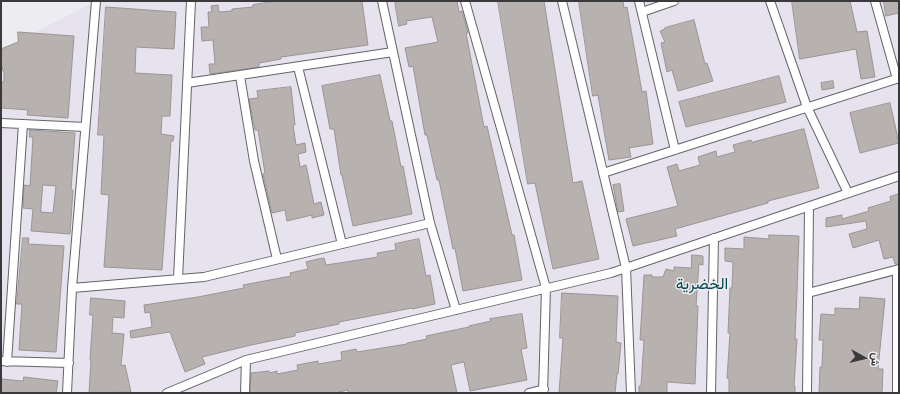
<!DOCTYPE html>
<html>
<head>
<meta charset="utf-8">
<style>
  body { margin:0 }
  #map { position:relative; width:900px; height:394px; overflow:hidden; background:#edecf0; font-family:Mulish,Vazirmatn,sans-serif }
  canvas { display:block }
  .frame { position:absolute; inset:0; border:2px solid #3a393b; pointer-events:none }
  .north { position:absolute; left:844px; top:338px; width:40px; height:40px; -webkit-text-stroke:3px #edecf0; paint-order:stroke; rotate:98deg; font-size:11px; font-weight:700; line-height:16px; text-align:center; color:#3a393b }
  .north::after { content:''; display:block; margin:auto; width:14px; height:18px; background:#3a393b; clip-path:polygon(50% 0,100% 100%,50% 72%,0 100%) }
</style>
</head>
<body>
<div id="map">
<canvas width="900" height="394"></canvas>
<div class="frame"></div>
<div class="north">ش</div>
</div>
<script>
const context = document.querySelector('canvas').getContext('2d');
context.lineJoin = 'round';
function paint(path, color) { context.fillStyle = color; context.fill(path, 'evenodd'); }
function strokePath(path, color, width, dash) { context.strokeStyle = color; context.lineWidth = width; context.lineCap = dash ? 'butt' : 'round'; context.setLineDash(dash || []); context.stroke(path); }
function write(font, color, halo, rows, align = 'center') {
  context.font = font + ' Mulish,Vazirmatn,sans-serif'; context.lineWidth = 3; context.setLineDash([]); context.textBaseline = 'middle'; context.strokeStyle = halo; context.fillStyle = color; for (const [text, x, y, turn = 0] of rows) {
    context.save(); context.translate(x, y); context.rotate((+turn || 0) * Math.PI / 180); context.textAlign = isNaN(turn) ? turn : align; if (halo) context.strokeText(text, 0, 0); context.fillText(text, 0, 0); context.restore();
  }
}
paint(new Path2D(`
  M96,1H899V393H1V50Z`), '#e6e2ee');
const building = new Path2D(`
  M276,1H362L368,45L281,57V59L259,63V67L210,74L209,64H215L213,40L202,41L201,27H209L208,12H212L211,6L218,5L219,12L232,11V9L253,7V5Z
  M395,1H457L459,12L462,11L468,33H466L484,127L487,126L512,235H514L522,280L463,291L455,248L453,249L439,180H437L427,135H425L413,66L409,67L405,48L438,42L432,17L406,21L407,24L399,26Z
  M498,1H544L573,183L582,181L599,259L553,269L535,183L528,184Z
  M579,1H623L624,8L627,7L642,92L646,91L653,144L629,148L631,157L609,160L598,95L593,96Z
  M792,1H850L857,32L867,31L875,77L861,79L856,49L800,59Z
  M884,1H899V13L886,16Z
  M106,7L176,12L174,49L136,47L135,73L172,75L170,116H162L161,134L174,136L173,141H171L162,270L104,267L109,195L101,194L104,135H98Z
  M694,20L705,64L707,63L713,81L678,91L672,70L667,72L661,43L665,42L660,31L665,29V28Z
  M18,32L74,36L68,118L27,115L28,110L1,108L2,91H1V82H4V73L1,65V49L18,42Z
  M380,75L390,121H392L401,167L403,166L412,214L353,226L342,175H341L334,129H330L322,86Z
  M779,76L786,102L686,127L679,102Z
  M833,81L834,88L822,90L821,83Z
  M291,87L295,125H293L296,145L305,143L306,152L298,154L300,167L306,165L314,204L321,202L324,215L312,218V215L287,221L285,210L272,213L263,174L265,173L258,130H255L249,99L258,98L257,91Z
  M890,103L899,143L860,153L850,113Z
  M804,129L819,188L768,201V203L675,229L677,236L633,246L626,219L678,206L667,167L677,164L679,171L700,165L698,157L716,151L717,157L735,152L733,145L751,140L752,142Z
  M30,130L75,133L71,190H73L70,234L31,231L33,209L23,208L24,185L30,186L33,137H30ZM43,185L56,186L53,213L41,212Z
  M620,184L624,211L618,212L613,185Z
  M899,194V264H895L893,257L884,259L879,240L853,248L849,234L867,229L866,221L826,227V218L842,215V219L869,211L868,208L891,201L890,197Z
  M769,235L799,236L797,291L795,339H797L794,386H795V393H729V379L727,378L730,333H728L730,288H732L733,262L725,261V248L744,249V237L769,239Z
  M23,238H29L28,244L64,246L56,352L19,350L22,304H17Z
  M419,239L426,276L430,275L435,304L412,309V308L339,322V324L295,333V336L251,345L202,357L205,364L185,372L170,332L131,338L130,331L152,327L150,312L145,313L144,305L198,297L244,288L243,285L291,276L290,273L308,269L306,262L318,259L324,258L326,265L378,257L377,253L396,250L395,244Z
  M692,255L703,256V265L699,264L696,306H698L695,384L667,382V393H639V386H641L644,340H640L644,275H652V277H663L666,269L674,271V267L691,268Z
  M562,293L618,296L616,342L621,343L618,374H617L615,393H559L563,338H560Z
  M860,297L885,299L878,369H883L882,393H819L820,367H822L823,340H819L821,314L835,315V308L859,309Z
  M91,298L125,301L124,318L113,317L112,333L124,334L121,366L125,365L131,392L89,393L91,361L90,360L93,315H90Z
  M522,314L527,348L521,349L527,380L470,391L464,362L451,365L457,393H348V390L335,393H250L251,373L269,371L270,373L277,371V374L298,370L297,365L318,361V364L342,360L341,352L356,349L357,352L407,344V343L427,339L426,336L469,327V326L491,321L490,319Z
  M24,377L58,381L56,393H1V379L23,381Z`);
paint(building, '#b7b1b0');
strokePath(building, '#9b9695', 1);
const minor = new Path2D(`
  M382,1L430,223L456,310
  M465,1L546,288L543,393
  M562,1L626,268L631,393
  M639,1L675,150
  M770,1L807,107L848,193
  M875,1L897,79
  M642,12L674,1
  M298,67L342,244
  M240,76L254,161L277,259
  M187,83L393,52
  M1,123L85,127
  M603,173L899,78
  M178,279L191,1
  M72,288L204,277L430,223
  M808,293L899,269
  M1,361L69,363
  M7,362L23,124
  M67,393L72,288L96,1
  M167,393L246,360L611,273L899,176
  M245,393L246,360
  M529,393L544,389
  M711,393L714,238
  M807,393L809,207
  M897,393V270`);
strokePath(minor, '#656368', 10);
strokePath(minor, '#fff', 8);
write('16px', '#05474d', '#edecf0', [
  ["الخضرية",702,284]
]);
</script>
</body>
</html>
